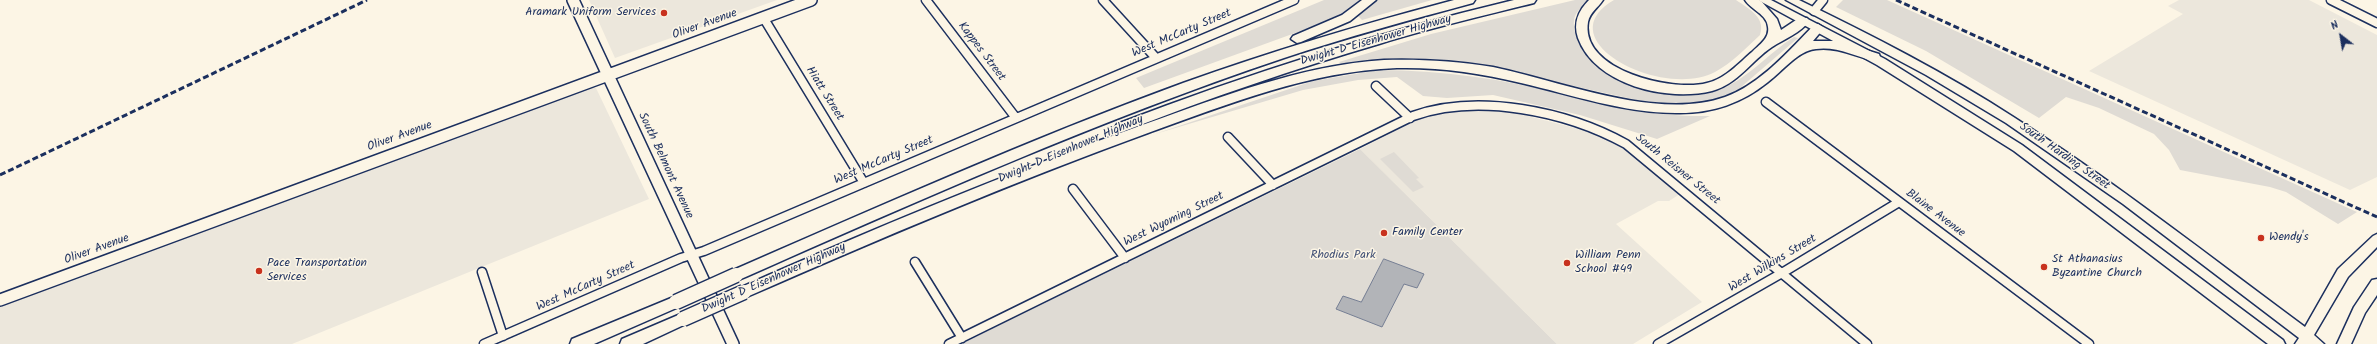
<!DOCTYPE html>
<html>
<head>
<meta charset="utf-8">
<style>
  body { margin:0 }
  #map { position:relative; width:2377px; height:344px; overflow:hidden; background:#fcf5e5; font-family:Kalam,sans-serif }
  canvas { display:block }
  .north { position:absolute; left:2321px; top:16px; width:40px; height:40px; -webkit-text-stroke:3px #fcf5e5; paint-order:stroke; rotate:329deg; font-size:11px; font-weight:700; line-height:16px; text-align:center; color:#1b2f5e }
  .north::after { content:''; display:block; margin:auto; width:14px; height:18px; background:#1b2f5e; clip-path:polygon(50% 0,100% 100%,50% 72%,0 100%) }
</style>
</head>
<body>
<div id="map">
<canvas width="2377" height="344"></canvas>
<div class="north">N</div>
</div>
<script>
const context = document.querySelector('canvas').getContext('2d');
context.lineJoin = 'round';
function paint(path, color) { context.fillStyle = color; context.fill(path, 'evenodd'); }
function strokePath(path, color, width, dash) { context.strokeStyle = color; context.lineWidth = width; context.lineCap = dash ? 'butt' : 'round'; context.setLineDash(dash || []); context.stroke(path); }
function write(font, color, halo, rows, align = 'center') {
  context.font = font + ' Kalam,sans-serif'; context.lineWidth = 3; context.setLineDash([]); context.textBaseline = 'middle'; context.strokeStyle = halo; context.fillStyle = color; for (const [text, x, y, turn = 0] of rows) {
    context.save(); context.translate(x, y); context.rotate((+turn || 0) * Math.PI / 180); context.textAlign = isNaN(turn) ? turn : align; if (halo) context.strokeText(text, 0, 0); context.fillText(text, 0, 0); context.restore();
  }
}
paint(new Path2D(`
  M589,0H777L615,58Z
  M2179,0H2309L2377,35V177L2350,190L2089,71L2183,14L2168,6Z
  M591,88H596L649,199L292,344H0V306Z
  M1485,108L1512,112L1575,128L1599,136L1625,149L1680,194L1669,201H1658L1616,224L1702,302L1633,344H1557L1360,149L1427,115L1448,110Z`), '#ece7dc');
paint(new Path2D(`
  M1324,0H1360L1342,13L1317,25L1144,88L1136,78Z
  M1377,0H1432L1362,20L1358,16Z
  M1575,0H1589C1585,4 1579,9 1576,14C1572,21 1574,33 1578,40C1596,80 1662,102 1704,94C1736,89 1760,62 1785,43L1794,37L1798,38L1733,94L1710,102L1675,106L1655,104L1482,66L1444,61H1373L1342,65L1339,62L1431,34Z
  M1614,0H1736C1749,9 1766,17 1760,35C1746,48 1732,63 1715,72C1662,100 1545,40 1614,0Z
  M1843,0H1887L2357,212L2338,224L2286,192L2270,187L2180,170L2169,150L2154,134L2099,108L2066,97L2039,118L1926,51L1836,7Z
  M1379,70C1442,70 1502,79 1563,94C1616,107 1654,117 1710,116L1657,139L1580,115L1493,95L1447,98L1423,96L1397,77L1358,80L1303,90L1155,134L1313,81Z
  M1360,149L1557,344H961Z
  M1394,152L1419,178L1416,179L1424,187L1413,192L1380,159Z`), '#dfdbd4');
const water = new Path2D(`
  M1384,259L1424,274L1417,288L1404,284L1382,327L1336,309L1343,296L1361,302Z`);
paint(water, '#b2b4b8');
strokePath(water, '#767f94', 1);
const street = new Path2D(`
  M926,0L1016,118
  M1103,0L1156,58
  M2331,0L2377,23
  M1814,11L1823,0
  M763,17L864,183
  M1376,86L1410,118
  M1766,102L2089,344
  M1228,137L1273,185
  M1073,189L1125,258
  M915,262L962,338
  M482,272L503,336
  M484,344L681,258L704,251L1294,0
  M949,344L1413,116C1478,93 1566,111 1626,144L1867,344
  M1658,344L1782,273L1899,202`);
const secondary = new Path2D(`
  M573,0L733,344
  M0,300L811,0`);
const primary = new Path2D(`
  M1758,0H1771L1885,59L2022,145L2283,340L2285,344H2268L2014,151L1877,65Z
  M1786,0H1799C1873,36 1946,73 2015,118C2115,182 2209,256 2305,327L2338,269L2373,236L2377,234V247L2348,277L2314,335L2324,344H2295L2299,338L2123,204L2006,123L1926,75Z
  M2377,279V295L2365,313L2351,344H2337L2354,307L2372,280Z`);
const highway = new Path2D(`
  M1362,0H1376L1350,21L1301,42L1297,43L1291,39L1293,36L1342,15Z
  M1454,0H1475L1473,3C1410,20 1347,37 1284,58C1099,120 920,200 741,279L736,281L731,279L728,275L731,271C880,206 1030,139 1183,83C1272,51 1363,24 1454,0Z
  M1514,0H1536L1534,3C1482,16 1430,28 1379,44C1294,69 1210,98 1127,130L1122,132L1115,127L1117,124C1247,74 1379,32 1514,0Z
  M1589,0H1603C1598,8 1590,12 1588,22C1580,71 1673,92 1707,83C1725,79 1739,63 1752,52C1759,45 1770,38 1768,27C1767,14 1751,10 1745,0H1759L1762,2L1777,19L1781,30L1799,18H1807L1809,21C1802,32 1783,40 1772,47C1751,61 1738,84 1712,91C1667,102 1595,85 1578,38C1573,23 1578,11 1589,0Z
  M1818,24L1824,28L1813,41H1837L1879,54L1880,57L1874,61C1855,56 1836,46 1816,49C1797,51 1783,71 1768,82C1742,103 1713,113 1680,113C1626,114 1573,95 1521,83C1480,73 1439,67 1397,68C1311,71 1228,104 1148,133C1013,182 881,238 749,296L744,298L739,296L736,292L739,288C873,229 1007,173 1145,124C1221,97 1302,65 1384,60C1420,59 1457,61 1493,67C1561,81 1657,121 1725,97C1759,85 1789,51 1814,25Z
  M676,296L681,298L684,302L681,306L594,344H570L572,339Z
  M683,313L688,315L691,319L688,323L643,344H620L622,339Z`);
strokePath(street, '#1b2f5e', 11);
strokePath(secondary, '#1b2f5e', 14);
strokePath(primary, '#1b2f5e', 3);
strokePath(highway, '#1b2f5e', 3);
strokePath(street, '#fcf5e5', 8);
strokePath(secondary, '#fcf5e5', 11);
paint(primary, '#fcf5e5');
paint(highway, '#fcf5e5');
strokePath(new Path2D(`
  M1896,0L2377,217
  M0,175L367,0`), '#1b2f5e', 3, [6, 3]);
const highwayBridge = new Path2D(`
  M676,302L736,275
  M683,319L744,292`);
strokePath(highwayBridge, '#1b2f5e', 17, []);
strokePath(highwayBridge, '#fcf5e5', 14);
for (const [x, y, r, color] of [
  [664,13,4,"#c8321e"],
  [1384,233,4,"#c8321e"],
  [2261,238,4,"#c8321e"],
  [1567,263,4,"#c8321e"],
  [2044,267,4,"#c8321e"],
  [259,271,4,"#c8321e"]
]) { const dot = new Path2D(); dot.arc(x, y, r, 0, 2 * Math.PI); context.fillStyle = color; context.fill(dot); strokePath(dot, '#fcf5e5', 1.5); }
write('12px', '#1b2f5e', '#fcf5e5', [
  ["Aramark Uniform Services",656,13,"right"],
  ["Family Center",1392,233],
  ["Wendy's",2269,238],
  ["William Penn",1575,256],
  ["School #49",1575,270],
  ["St Athanasius",2052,260],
  ["Byzantine Church",2052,274],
  ["Pace Transportation",267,264],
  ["Services",267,278]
], 'left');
write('12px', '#1b2f5e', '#fcf5e5', [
  ["Oliver Avenue",705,25,-20],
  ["West McCarty Street",1182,34,-23],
  ["Dwight D Eisenhower Highway",1376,41,-16],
  ["Kappes Street",981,52,53],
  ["Hiatt Street",824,94,58],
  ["Oliver Avenue",400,137,-20],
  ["Dwight D Eisenhower Highway",1071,150,-23],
  ["South Harding Street",2064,157,35],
  ["West McCarty Street",884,161,-23],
  ["South Belmont Avenue",665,166,65],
  ["South Reisner Street",1677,170,39],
  ["Blaine Avenue",1935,214,37],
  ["West Wyoming Street",1174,220,-26],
  ["Oliver Avenue",97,250,-20],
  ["West Wilkins Street",1773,264,-31],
  ["Dwight D Eisenhower Highway",774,279,-24],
  ["West McCarty Street",586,287,-24]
]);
write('12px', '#425176', '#fcf5e5', [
  ["Rhodius Park",1343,256]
]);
</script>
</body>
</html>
